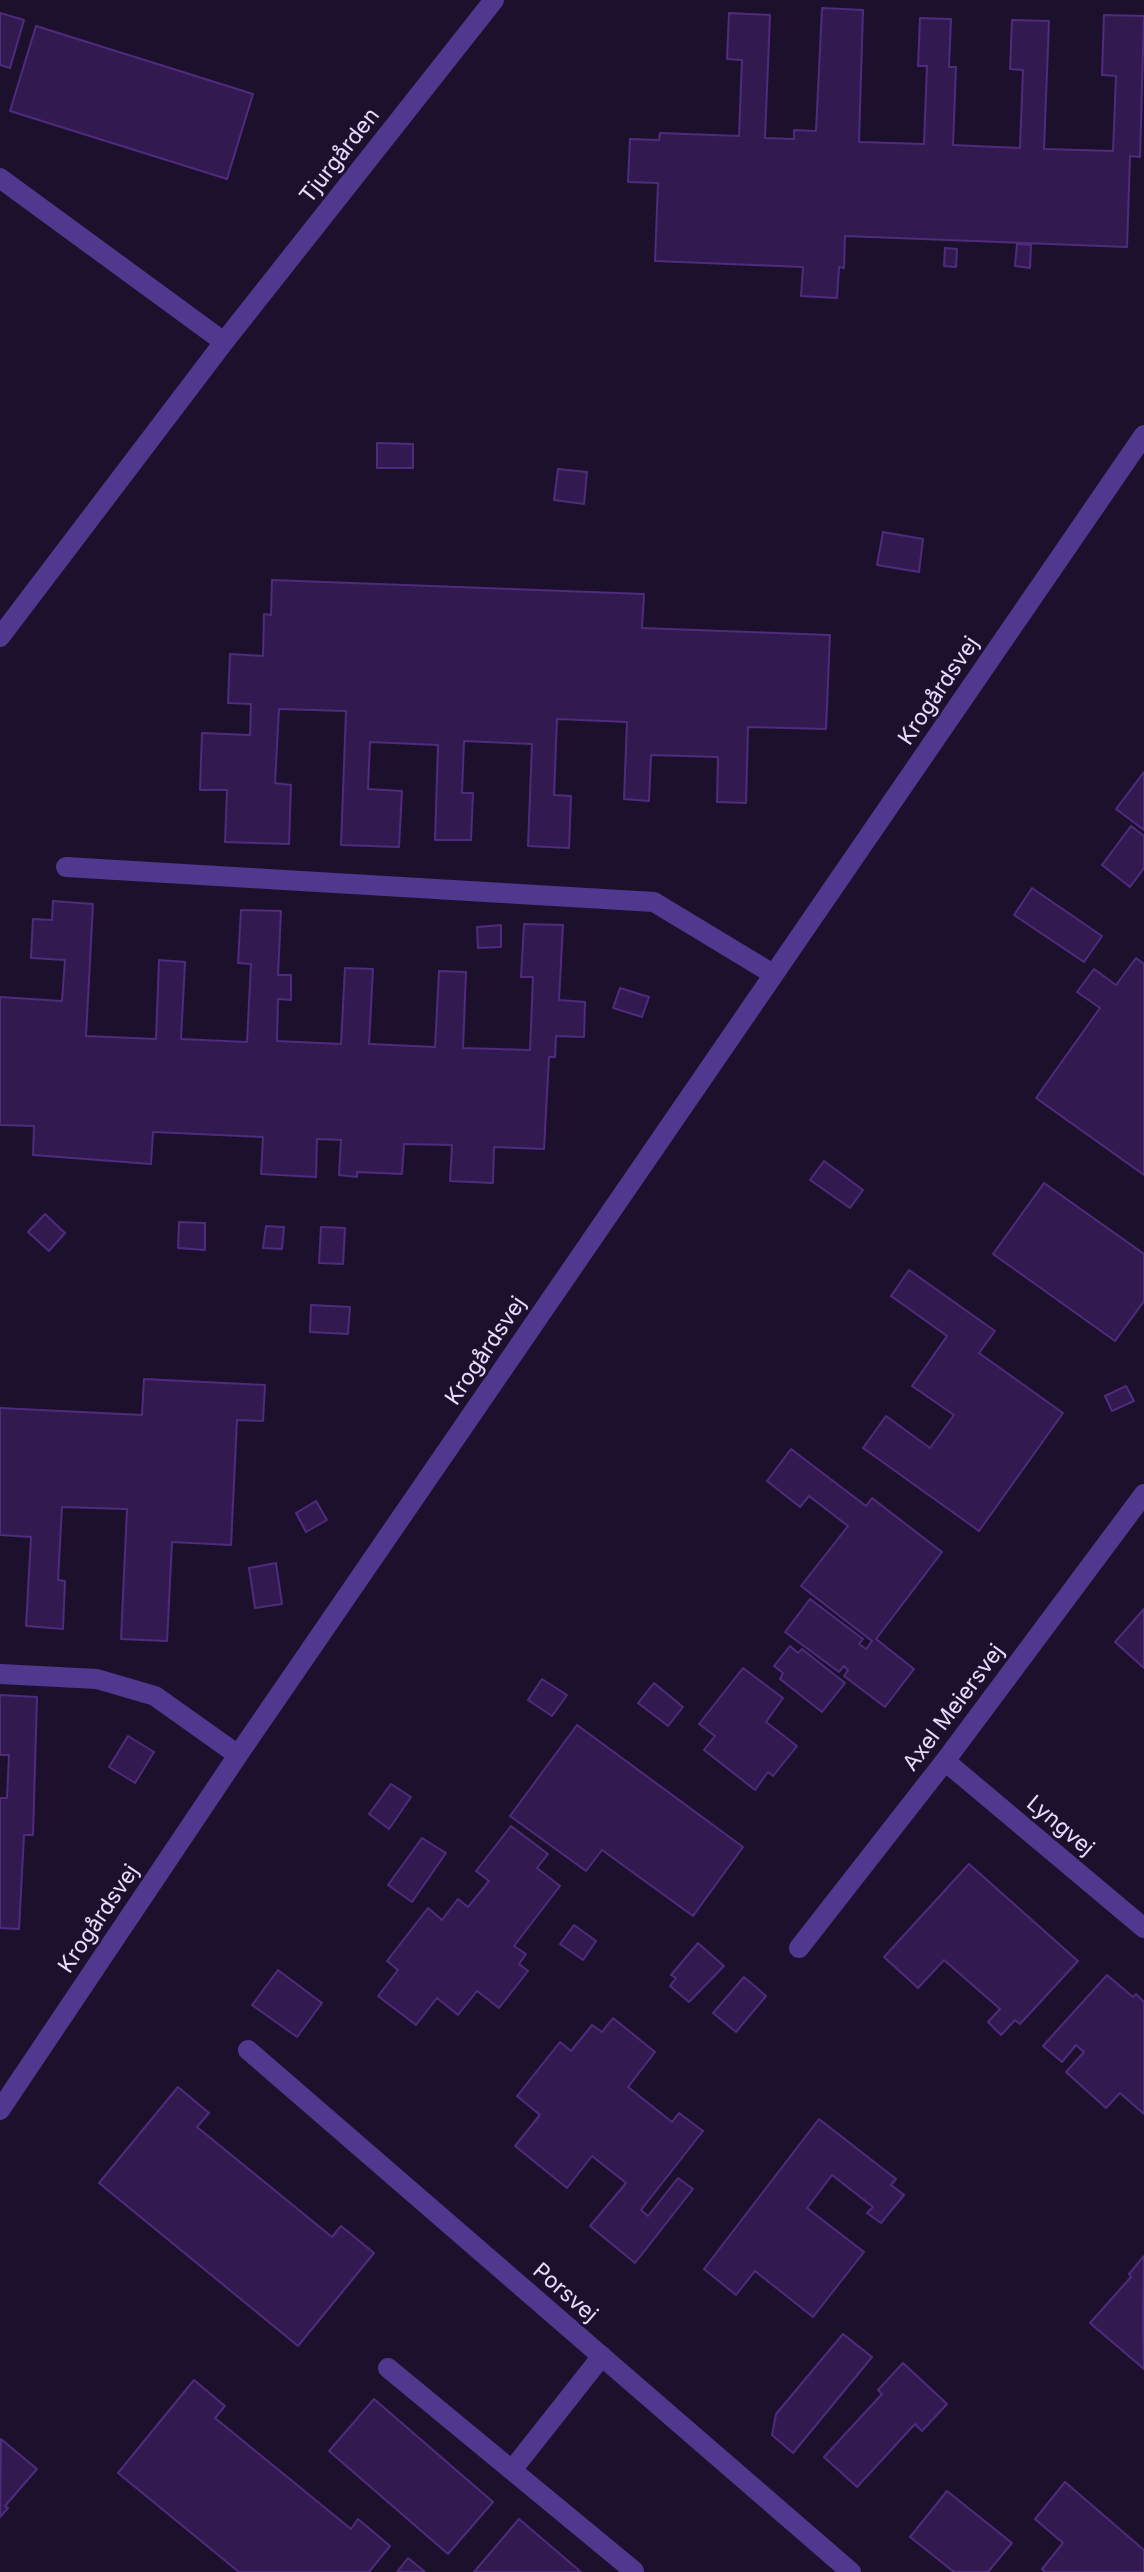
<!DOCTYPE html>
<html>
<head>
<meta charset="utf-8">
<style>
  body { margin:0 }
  canvas { display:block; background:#1c102d }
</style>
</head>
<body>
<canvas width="1144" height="2572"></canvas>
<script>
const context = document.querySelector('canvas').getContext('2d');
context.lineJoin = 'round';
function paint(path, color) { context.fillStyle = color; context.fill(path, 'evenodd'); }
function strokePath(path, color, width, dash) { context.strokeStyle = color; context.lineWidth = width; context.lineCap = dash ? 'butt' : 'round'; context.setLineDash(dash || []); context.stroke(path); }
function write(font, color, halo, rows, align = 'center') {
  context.font = font + ' Inter,sans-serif'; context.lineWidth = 6; context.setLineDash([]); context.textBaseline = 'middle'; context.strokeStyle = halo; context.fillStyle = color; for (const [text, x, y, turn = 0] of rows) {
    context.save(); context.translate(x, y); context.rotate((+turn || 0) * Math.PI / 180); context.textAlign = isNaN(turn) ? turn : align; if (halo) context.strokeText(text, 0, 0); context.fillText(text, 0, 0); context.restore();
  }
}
const building = new Path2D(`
  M822,8L863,10L859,142L924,144L927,66H918L920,18L951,19L949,67H956L953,145L1020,148L1023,70L1010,69L1012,20L1049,21L1044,149L1113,151L1116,76L1102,75L1104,15L1144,16L1140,157L1130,156L1127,247L845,236L844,268L839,267L837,298L801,296L803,267L655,261L658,183L628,182L630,139L659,140L660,133L739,136L742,60L727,59L729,13L770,15L765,138L794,139V130L816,131Z
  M0,13L24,20L10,68L0,65Z
  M36,26L253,94L227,179L10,111Z
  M1017,244L1031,245L1030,268L1015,266Z
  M945,248L957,249L956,267L944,266Z
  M377,443L413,444V468H377Z
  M558,469L587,472L584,504L554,500Z
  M883,532L923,539L919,572L877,565Z
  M272,580L644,594L642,628L830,635L826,729L748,727L746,803L717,802L718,757L651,755L649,801L624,799L627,722L557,719L554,795L571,796L569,848L528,846L532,744L464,741L462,793H473L471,840H435L438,745L370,742L368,789L402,791L399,847L341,845L346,711L279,709L275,783L291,785L289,844L225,842L227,790H200L202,733L250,735L251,704L228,703L230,654L263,656L264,614L271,615Z
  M1144,772V830L1116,809Z
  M1131,826L1144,836V868L1130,887L1102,865Z
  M1032,888L1102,936L1084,962L1014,915Z
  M53,901L93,904L86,1036L156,1039L159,960L185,962L181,1039L247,1042L251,964L238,963L241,910L281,911L278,975H291V1000L278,999L277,1041L341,1044L345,968L373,969L369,1044L435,1047L439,971L466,972L463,1048L530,1050L533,977H521L524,924L563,925L559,1000L585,1002L584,1037L556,1036L555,1057H549L544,1149L494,1147L493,1183L450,1181L452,1145L404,1144L402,1174L357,1172V1177L339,1175L341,1140L317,1139L316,1177L261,1174L263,1137L153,1132L151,1164L33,1155L34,1126L0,1125V997L62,1001L65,960L31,958L33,919L52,920Z
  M501,925V947L478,948L477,927Z
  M1136,958L1144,964V1175L1036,1098L1100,1008L1077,992L1094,969L1116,985Z
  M620,988L649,997L642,1017L613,1008Z
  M824,1161L863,1190L850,1208L810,1180Z
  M1044,1183L1144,1254V1301L1115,1341L993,1254Z
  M45,1214L65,1233L49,1251L28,1232Z
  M179,1222L205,1223V1250L178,1248Z
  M266,1226L284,1227L282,1249L263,1248Z
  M321,1227L345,1228L343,1264L319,1263Z
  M909,1270L995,1331L979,1353L1063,1413L979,1531L863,1448L886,1416L930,1448L954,1415L912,1386L947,1336L891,1296Z
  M311,1305L350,1307L348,1334L310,1332Z
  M144,1379L265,1385L263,1421L237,1420L231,1545L172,1542L167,1641L121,1639L127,1509L62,1507L58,1580L65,1581L63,1629L26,1626L31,1537L0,1535V1408L142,1415Z
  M1126,1386L1134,1401L1112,1411L1105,1396Z
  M791,1449L866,1506L872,1498L942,1552L876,1639L914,1669L885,1707L844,1676L848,1670L844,1666L839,1672L785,1632L810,1599L863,1639L859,1644L866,1649L872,1641L801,1586L848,1526L809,1496L800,1507L767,1481Z
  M316,1501L327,1520L306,1532L296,1513Z
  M276,1563L282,1604L255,1608L249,1568Z
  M1144,1609V1668L1115,1642Z
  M790,1646L798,1653L802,1649L845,1683L822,1712L780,1679L783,1673L774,1666Z
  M743,1668L783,1698L766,1722L797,1746L773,1776L768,1772L755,1790L704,1750L715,1736L699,1724Z
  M542,1679L567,1695L552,1716L528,1700Z
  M654,1683L683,1707L668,1726L638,1703Z
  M0,1695L37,1697L33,1835H24L19,1929L0,1928V1798H7L9,1755H0Z
  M577,1725L743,1847L693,1916L602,1850L586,1871L510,1816Z
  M128,1736L154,1752L135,1783L109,1767Z
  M391,1784L411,1797L389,1829L369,1814Z
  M511,1826L548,1854L537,1868L560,1886L514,1946L526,1954L519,1964L528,1971L499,2008L477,1991L458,2015L437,1998L416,2025L378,1996L398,1970L387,1961L428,1908L442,1920L458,1899L468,1907L489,1881L476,1871Z
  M422,1838L446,1853L412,1902L388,1885Z
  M969,1864L1078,1961L1020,2024L1015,2020L1001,2035L988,2022L1000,2009L944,1960L918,1988L884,1957Z
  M574,1925L596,1941L583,1960L560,1944Z
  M698,1943L724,1966L689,2002L670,1986L676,1978L671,1975Z
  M278,1970L322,2003L297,2037L252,2005Z
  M1107,1975L1133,1997L1136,1994L1144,2002V2114L1120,2093L1106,2108L1066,2072L1084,2052L1076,2045L1062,2062L1043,2046Z
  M744,1977L766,1996L736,2032L713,2013Z
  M613,2018L655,2052L628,2087L672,2122L679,2113L703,2131L641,2210L648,2216L678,2178L693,2189L635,2263L590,2226L626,2183L592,2156L567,2188L515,2146L540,2115L517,2096L560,2042L571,2051L592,2025L602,2032Z
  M178,2087L209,2113L197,2127L332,2237L341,2226L374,2253L298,2346L99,2183Z
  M819,2119L896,2179L891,2185L904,2195L881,2223L867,2213L873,2207L832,2175L807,2208L864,2252L813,2317L755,2271L736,2295L704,2269Z
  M1144,2256L1143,2321L1144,2369L1090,2323L1131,2277L1129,2274Z
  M843,2334L872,2357L793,2453L772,2435L776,2414Z
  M903,2363L947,2404L922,2431L915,2424L857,2487L824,2457L882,2394L878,2390Z
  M194,2380L225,2406L215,2418L351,2529L358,2519L390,2546L369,2572H239L118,2473Z
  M374,2399L493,2502L448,2554L329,2451Z
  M1,2439L37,2469L5,2506L8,2508L0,2517Z
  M1065,2482L1144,2550V2572H1045L1042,2569L1063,2543L1035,2519Z
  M947,2491L1012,2543L988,2572H954L910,2537Z
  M519,2519L581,2572H474Z
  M408,2558L425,2572H397Z`);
paint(building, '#321a50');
strokePath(building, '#4f2b7d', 2);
strokePath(new Path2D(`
  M388,2368L634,2571
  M512,2470L602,2356`), '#50388f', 20);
strokePath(new Path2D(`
  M0,178L224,342
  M0,637L224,342L494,0
  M66,867L654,902L773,974
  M0,1674L97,1679L155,1696L238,1755
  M945,1761L1144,1928
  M799,1948L945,1761L1144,1494
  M248,2050L851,2572
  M0,2110L238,1755L1144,435`), '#50388f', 20);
write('22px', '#e8dcff', '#1c102d', [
  ["Tjurgården",340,156,-52],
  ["Krogårdsvej",939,691,-56],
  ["Krogårdsvej",486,1351,-56],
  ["Axel Meiersvej",954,1708,-53],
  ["Lyngvej",1060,1826,40],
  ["Krogårdsvej",99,1919,-56],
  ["Porsvej",565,2293,41]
]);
</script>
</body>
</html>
